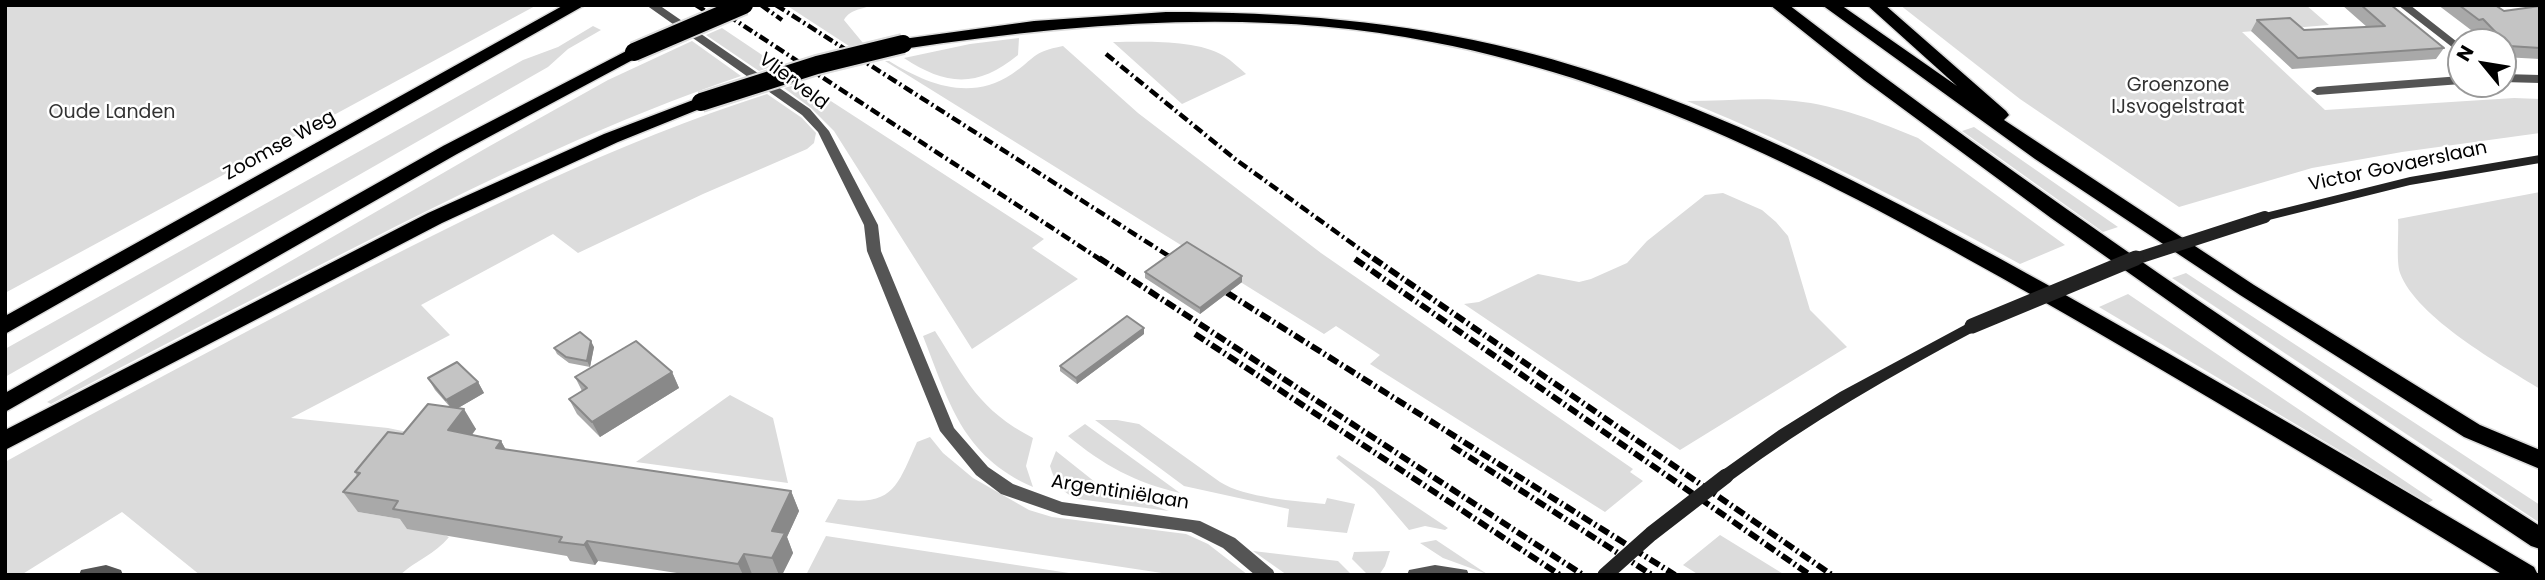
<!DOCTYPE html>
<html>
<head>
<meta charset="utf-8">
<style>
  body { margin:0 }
  #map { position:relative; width:2545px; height:580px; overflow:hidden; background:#fff; font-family:Poppins,sans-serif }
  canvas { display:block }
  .frame { position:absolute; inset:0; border:7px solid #000; pointer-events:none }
  .north { position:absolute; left:2447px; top:28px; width:70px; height:70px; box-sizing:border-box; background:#fff; border:2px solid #999; border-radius:50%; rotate:300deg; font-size:19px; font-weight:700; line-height:28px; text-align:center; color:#000 }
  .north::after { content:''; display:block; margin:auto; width:24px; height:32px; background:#000; clip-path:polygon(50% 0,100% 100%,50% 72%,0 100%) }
</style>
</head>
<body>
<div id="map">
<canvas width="2545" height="580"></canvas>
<div class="frame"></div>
<div class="north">N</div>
</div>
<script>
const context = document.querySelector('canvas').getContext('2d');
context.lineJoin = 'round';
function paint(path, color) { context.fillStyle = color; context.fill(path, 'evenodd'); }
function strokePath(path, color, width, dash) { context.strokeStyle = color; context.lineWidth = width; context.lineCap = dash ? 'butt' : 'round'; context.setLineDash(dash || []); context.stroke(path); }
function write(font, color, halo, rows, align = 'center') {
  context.font = font + ' Poppins,sans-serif'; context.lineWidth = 5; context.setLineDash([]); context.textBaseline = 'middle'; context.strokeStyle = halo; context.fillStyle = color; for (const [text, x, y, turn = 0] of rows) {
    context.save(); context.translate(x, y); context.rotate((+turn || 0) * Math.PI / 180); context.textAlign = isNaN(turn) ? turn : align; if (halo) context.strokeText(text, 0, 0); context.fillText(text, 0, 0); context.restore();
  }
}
paint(new Path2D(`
  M5,5H537L5,293Z
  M786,5H872C861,10 850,9 844,20L863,43L849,46Z
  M1900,5H2306L2329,25L2242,32L2325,110L2514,98L2540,99V133L2402,152L2312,168L2179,207L2020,99Z
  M593,26L601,30L568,49L548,67L5,377V349L523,60L558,47Z
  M722,28L777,65L759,71L706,35Z
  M1019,38L1018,55C978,88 946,86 904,58L970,44Z
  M692,41L741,76C615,119 495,176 377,236C268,291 159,347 51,404L47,402L488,147L608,80Z
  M1113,42C1144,42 1196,39 1224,56C1232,61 1239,68 1246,74L1182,104Z
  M1063,46L1138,113L1321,253L1633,469L1630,472L1643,481L1605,512L1370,364L1380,355L1336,326L1324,334L885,61H889C927,84 970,102 1012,74C1036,58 1031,52 1063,46Z
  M803,83L1044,239L1032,248L1078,279L972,349L834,131L811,108L784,88Z
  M767,94L802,118L816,133L814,143L807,149L703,194L578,253L553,234L421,305L450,335L291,418L388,428L451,441L358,512L412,521L449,537C434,555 418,559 400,575H200L122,512L21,575H5V462C113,402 222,344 332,287C473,214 615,143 767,94Z
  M1687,101C1723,101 1760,97 1795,101C1837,105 1879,122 1918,138L2065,245L2020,264C1911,204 1802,148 1687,101Z
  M1974,127L2118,227L2103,232L1962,131Z
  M2540,192V389C2500,364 2417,318 2400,273C2396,261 2399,233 2398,219Z
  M1723,193L1762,210L1776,222L1788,236L1810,310L1847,347L1680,450L1464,304L1479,302L1538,274L1579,282L1591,279L1627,263L1647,241L1705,195Z
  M2186,273L2540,505V523L2172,278Z
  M2128,294L2433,500L2428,503L2099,307Z
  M935,331C967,381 978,409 1033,438L1026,466L1033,487C962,456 949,402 923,336Z
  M730,395L773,418L788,483L636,462Z
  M1095,420H1117L1139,424L1220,482C1245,498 1296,501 1325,504L1327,498L1355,504L1347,533L1287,527L1289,509L1184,486Z
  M1085,424L1180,493C1136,483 1103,465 1068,436Z
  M930,437L943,453L973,478L1029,510L1052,517L1186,534L1208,544L1248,575H1175L825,522L838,499C894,507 897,486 917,442Z
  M1056,451L1100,486L1169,511L1078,499C1062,493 1055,483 1050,466Z
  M1339,455L1448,528L1445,530L1425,526L1409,530L1374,489L1336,458Z
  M1720,535L1785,575H1699L1683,565Z
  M826,536L1082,575H806Z
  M1436,540L1487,574L1443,558L1420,543Z
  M1253,551L1338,561L1352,575H1287Z
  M1390,551L1385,566L1379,575H1368L1352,559L1354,552Z`), '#dcdcdc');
const highway = new Path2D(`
  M564,5H585L5,334V316Z
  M1770,5H1789C2031,191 2283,361 2540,526V549L2531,546L2241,352L2051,218L1864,80Z
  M1822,5H1841L1957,86L1867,5H1885L2006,111L2009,115L2004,120L2254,285L2480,425L2540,450V469L2464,437L2240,295L2035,159Z
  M1166,12C1285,12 1401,21 1517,50C1705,97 1878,191 2046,284C2210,376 2372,471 2534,567L2538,575H2503C2350,481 2195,388 2039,299C1847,190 1651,84 1432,42C1257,7 1078,23 903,49L894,44L903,39L1034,21Z
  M634,47L643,52L640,56L457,154L5,412V393L443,146Z
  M701,97L707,98L710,102L707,106L618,142L442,223L5,450V430L428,213L604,134Z`);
strokePath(highway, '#dbdbdb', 3);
paint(new Path2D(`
  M646,5H659L810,109L829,131L878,225L881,251L954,428L988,467L1013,484L1062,502L1200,521L1235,538L1273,570L1275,575H1255L1223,548L1191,532L1062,515L1001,494L976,475L940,431L867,251L864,225L818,132L802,115Z
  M2398,5H2410L2461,45V54Z
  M2503,74L2540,75V83L2503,82Z
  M2461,76V84L2317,95L2311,91L2317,87Z
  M106,565L121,570L123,575H79L81,570Z
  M1435,565L1467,570L1469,575H1407L1409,570Z`), '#555');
paint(new Path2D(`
  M2540,155V163L2410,185L2265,221L2258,217L2265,213L2410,177Z
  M1972,321L1977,322L1979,326L1977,330C1892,375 1809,423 1732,480L1726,482L1720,480L1718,476L1720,472L1779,430L1840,392Z`), '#222');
paint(highway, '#000');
strokePath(new Path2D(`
  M696,5L719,20
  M712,5L1101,260
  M761,5L782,20
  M776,5L1175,260
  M1106,54L1235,159L1375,260`), '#000', 4.5, [10, 3.5, 2, 3.5]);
strokePath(new Path2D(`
  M1099,258L1583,575
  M1172,258L1183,265
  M1373,258L1832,575
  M1355,259L1810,575
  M1210,282L1675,575
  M1195,334L1560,575
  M1452,446L1652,575`), '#000', 6, [11, 3.5, 2, 3.5]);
const highwayBridge = new Path2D(`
  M634,52L744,5
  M701,102L817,65L903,44`);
strokePath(highwayBridge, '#dbdbdb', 22, []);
strokePath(new Path2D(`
  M2132,260L2265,217`), '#222', 12);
strokePath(new Path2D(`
  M1972,326L2136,258
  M1605,575L1651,534L1726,476`), '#222', 15);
strokePath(highwayBridge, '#000', 18);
paint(new Path2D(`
  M2342,5H2391L2444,48L2436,59L2292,69L2251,31L2257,20L2304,30L2367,27Z
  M2438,5H2495L2504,11L2540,6V59L2503,57V42H2487L2476,30H2471Z
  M1145,272L1242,282L1200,314L1145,278Z
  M1144,334L1077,384L1060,371V366Z
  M594,347L590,367L569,363L557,354L554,348Z
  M672,372L679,388L600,437L577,414L569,399L582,391L575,377Z
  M428,378L478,382L484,393L458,408L476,429L472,435L501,441L506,450L791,491L799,511L787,537L793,553L782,575L752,574V575H690L598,561L595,565L570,561L567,556L407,529L400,519L358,512L343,492L357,476L355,472L403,434L450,407L435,390Z`), '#a9a9a9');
paint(new Path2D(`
  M1242,276V282L1200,314V308Z
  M1144,328V334L1077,384L1076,378Z
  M591,341L594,347L590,367L587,361Z
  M672,372L679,388L600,437L592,422Z
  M478,382L484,393L453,411L446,400Z
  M464,409L476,429L460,450L448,430Z
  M501,441L512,461L496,448Z
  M791,491L799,511L787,537L793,553L782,575H779L772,558V531Z
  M587,541L598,561L595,565L584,545Z
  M744,554L752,574V575H743L738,564Z`), '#898989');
const building = new Path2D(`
  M2361,5H2391L2444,48L2298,58L2257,20L2290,18L2304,30L2385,26Z
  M2459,5H2495L2504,11L2540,6V48L2509,46L2483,19L2479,20Z
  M1187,242L1242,276L1200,308L1145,272Z
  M1127,316L1144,328L1076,378L1060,366Z
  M580,332L591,341L587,361L566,357L554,348Z
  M636,341L672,372L592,422L569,399L587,388L575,377Z
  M457,362L478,382L446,400L428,378Z
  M428,404L464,409L448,430L501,441L496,448L791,491L772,531L785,533L772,558L744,554L738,564L587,541L584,545L559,542L562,537L393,509L398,501L343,492L360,473L355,472L388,432L403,434Z`);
paint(building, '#c4c4c4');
strokePath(building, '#898989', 2);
write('19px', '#000', '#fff', [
  ["Vlierveld",793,82,37],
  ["Zoomse Weg",280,146,-29],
  ["Victor Govaerslaan",2398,167,-12],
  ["Argentiniëlaan",1120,493,9]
]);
write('19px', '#333', '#fff', [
  ["Groenzone",2178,86],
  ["IJsvogelstraat",2178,108],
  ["Oude Landen",112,113]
]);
</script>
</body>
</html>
